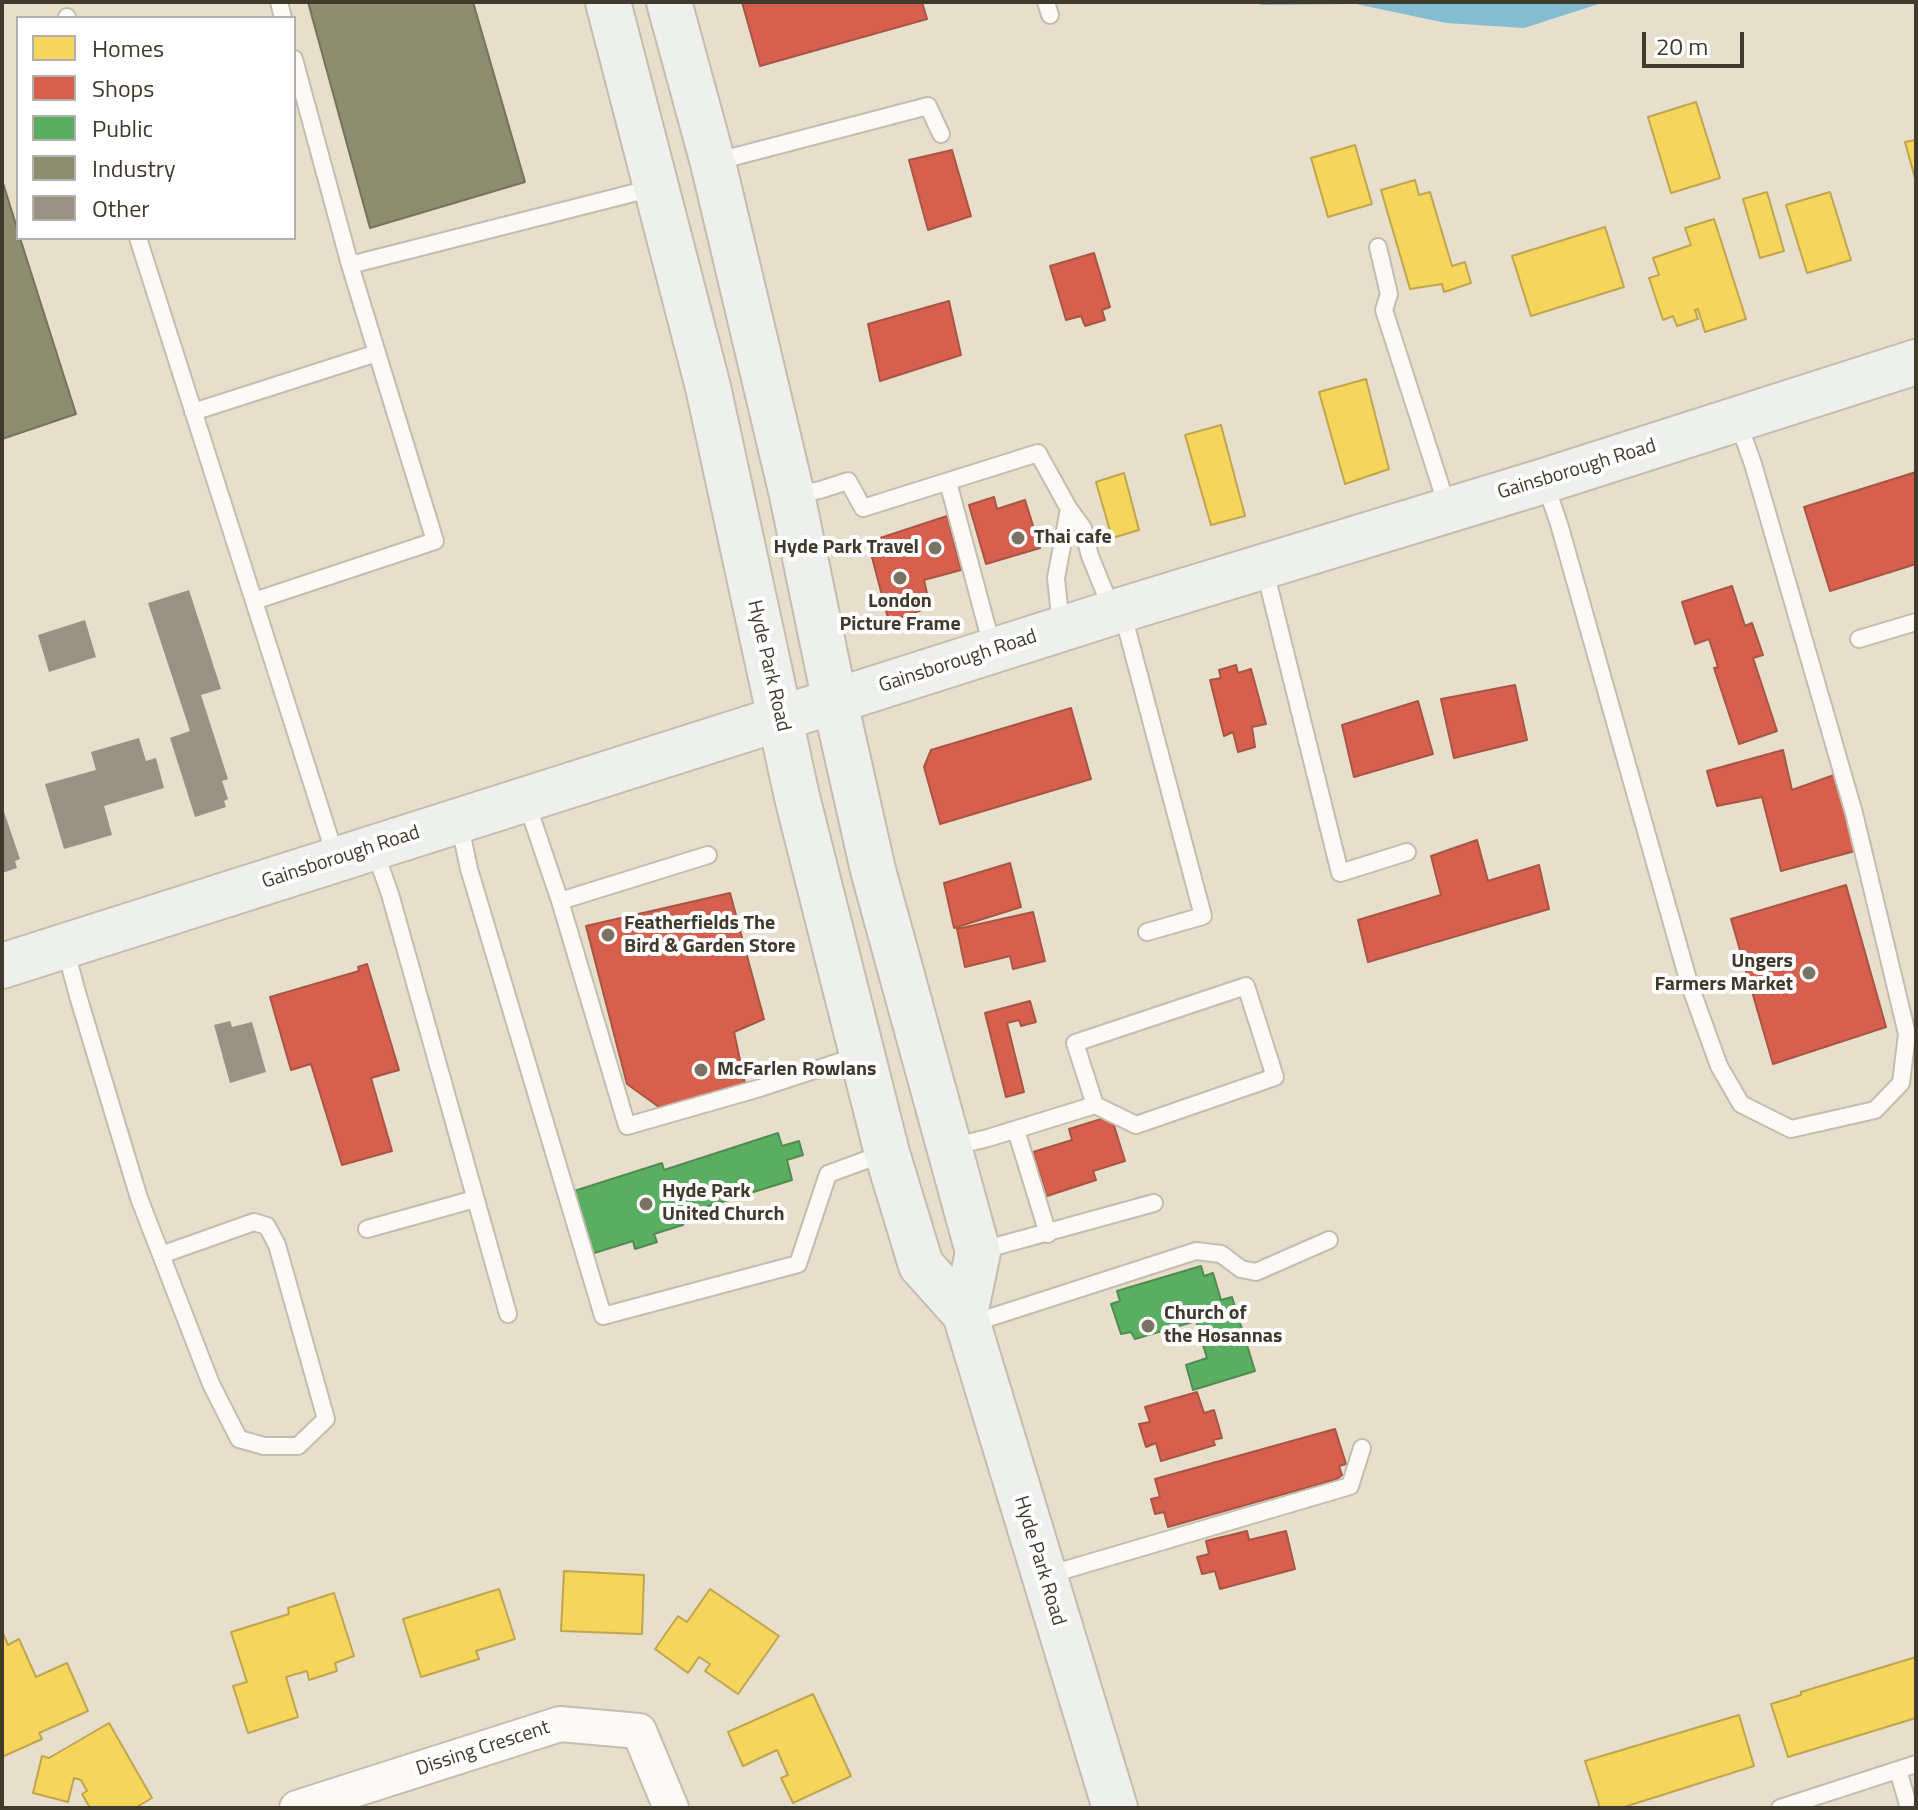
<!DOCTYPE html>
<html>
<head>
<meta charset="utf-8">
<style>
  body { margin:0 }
  #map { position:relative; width:1918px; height:1810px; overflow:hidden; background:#e7decb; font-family:"Titillium Web",sans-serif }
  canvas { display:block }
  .frame { position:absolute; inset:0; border:4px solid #403a2c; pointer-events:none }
  .legend { position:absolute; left:16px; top:16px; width:280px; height:224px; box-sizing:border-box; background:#fff; border:2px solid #b3b0ab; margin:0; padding:10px 14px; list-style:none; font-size:24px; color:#403a2c }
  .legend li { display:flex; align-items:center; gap:16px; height:40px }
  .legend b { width:40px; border:2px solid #b3b0ab }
  .scale { position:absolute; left:1642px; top:32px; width:102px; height:36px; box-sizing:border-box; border:4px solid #403a2c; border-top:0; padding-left:10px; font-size:24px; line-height:28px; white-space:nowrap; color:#403a2c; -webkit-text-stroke:6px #fff; paint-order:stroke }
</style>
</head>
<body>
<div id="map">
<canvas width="1918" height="1810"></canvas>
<div class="frame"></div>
<ul class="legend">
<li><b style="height:22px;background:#f6d55c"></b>Homes</li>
<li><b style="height:22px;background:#d6604d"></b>Shops</li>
<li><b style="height:22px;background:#5aae61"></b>Public</li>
<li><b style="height:22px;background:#8c8c6e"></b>Industry</li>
<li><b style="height:22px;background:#999284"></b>Other</li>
</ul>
<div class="scale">20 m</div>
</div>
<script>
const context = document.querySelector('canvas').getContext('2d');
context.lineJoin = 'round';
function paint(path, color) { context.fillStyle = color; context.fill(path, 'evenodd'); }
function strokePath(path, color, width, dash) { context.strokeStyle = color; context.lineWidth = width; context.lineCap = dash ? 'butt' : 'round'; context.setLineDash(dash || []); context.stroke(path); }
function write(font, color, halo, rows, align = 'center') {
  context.font = font + ' "Titillium Web",sans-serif'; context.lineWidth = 8; context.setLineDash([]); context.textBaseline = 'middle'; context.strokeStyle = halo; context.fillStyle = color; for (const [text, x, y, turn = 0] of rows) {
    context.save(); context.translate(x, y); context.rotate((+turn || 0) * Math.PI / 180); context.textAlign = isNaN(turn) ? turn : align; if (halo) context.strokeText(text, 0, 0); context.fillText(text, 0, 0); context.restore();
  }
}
paint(new Path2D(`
  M1246,2H1605L1524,28L1446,23L1356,4L1263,5Z`), '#84bdd0');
const homes = new Path2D(`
  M1696,102L1720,178L1671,193L1648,117Z
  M1916,140V182L1905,142Z
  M1355,145L1372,204L1328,217L1311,158Z
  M1415,180L1419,195L1430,192L1452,266L1465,262L1471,283L1444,292L1442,284L1410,289L1381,190Z
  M1767,192L1784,251L1760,258L1743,199Z
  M1830,192L1851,260L1807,273L1786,205Z
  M1714,219L1746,319L1705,332L1698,309L1695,310L1698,319L1677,326L1673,316L1663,320L1649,278L1659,275L1653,258L1691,245L1685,228Z
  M1605,227L1624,287L1531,316L1512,256Z
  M1366,379L1389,469L1345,484L1319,392Z
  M1221,425L1245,516L1211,525L1185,435Z
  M1124,473L1139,530L1112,538L1096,482Z
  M564,1571L644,1575L642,1634L561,1631Z
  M499,1589L515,1639L476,1651L479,1659L421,1677L403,1619Z
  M710,1589L779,1636L738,1694L705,1671L710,1664L699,1657L688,1673L655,1649L678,1616L687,1622Z
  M334,1593L354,1656L335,1663L337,1671L309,1680L307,1671L286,1677L298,1717L248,1733L233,1686L247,1682L231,1632L289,1614L288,1608Z
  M2,1631L8,1645L19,1639L36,1677L67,1663L88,1711L39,1733L42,1739L4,1756L2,1752Z
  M1916,1657V1718L1788,1757L1771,1704L1801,1695V1692Z
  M813,1694L851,1776L793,1803L781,1778L788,1775L777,1750L743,1766L728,1732Z
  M1739,1715L1754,1766L1621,1808H1600L1585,1761Z
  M109,1723L152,1798L135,1808H90L82,1794L87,1791L81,1780L74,1778L68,1802L33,1793L42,1756L49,1758Z`);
paint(homes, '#f6d55c');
strokePath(homes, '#bfa64e', 2);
const shops = new Path2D(`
  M742,2H922L927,19L760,66Z
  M952,150L971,216L928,230L909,160Z
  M1094,253L1110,307L1102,310L1105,320L1085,326L1081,316L1066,320L1050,266Z
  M949,301L961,355L880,381L868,324Z
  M1916,472V564L1830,591L1804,507Z
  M994,497L997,509L1025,500L1040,548L986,564L969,505Z
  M947,516L961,570L924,580L930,607L889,622L868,542Z
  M1732,586L1745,626L1752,623L1763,655L1753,658L1777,731L1739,744L1714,668L1718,667L1709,639L1695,644L1682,602Z
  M1236,665L1238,673L1251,669L1266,724L1252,727L1255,747L1238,752L1233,732L1224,736L1210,680L1221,678L1219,670Z
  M1515,685L1527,740L1454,758L1441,699Z
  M1418,701L1433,754L1354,777L1342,725Z
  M1071,708L1091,779L940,824L924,767L931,750Z
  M1783,750L1792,790L1834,775L1855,851L1781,871L1762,797L1717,806L1707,771Z
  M1477,840L1488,881L1539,865L1549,909L1368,962L1358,920L1441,895L1431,856Z
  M1010,863L1021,907L954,928L944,883Z
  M1846,885L1886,1027L1773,1064L1731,919Z
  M730,893L764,1019L734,1032L746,1088L659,1107L627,1084L586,926Z
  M1033,912L1045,961L1013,969L1010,956L965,967L957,929Z
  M367,964L399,1070L371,1078L392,1151L342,1165L311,1064L291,1070L270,997L359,971L358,967Z
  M1030,1001L1036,1022L1021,1026L1019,1020L1007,1023L1024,1092L1006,1097L985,1013Z
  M1111,1116L1125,1161L1093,1171L1096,1180L1047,1196L1033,1152L1072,1140L1069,1129Z
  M1197,1392L1204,1413L1214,1410L1222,1438L1213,1440L1215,1445L1161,1461L1156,1443L1146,1447L1139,1424L1150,1422L1145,1407Z
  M1335,1429L1346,1464L1339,1466L1342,1475L1337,1479L1168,1527L1164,1512L1155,1514L1151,1499L1160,1497L1155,1479Z
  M1247,1531L1249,1540L1286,1531L1295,1569L1220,1589L1215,1571L1202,1574L1197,1557L1209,1554L1206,1541Z`);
paint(shops, '#d6604d');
strokePath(shops, '#a95543', 2);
const public = new Path2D(`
  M778,1133L782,1146L799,1141L803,1155L787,1160L792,1180L680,1215L683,1225L654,1234L657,1242L635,1249L633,1241L591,1254L571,1192L662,1163L664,1170Z
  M1201,1266L1204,1276L1213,1273L1221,1300L1232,1297L1255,1371L1193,1390L1186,1365L1207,1358L1196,1321L1135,1339L1131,1332L1121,1334L1111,1304L1120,1301L1117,1291Z`);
paint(public, '#5aae61');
strokePath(public, '#528b51', 2);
const industry = new Path2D(`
  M308,2H473L525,182L370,228Z
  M2,180L18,231V238H20L76,414L2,439Z`);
paint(industry, '#8c8c6e');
strokePath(industry, '#75735a', 2);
paint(new Path2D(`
  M189,590L221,689L201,695L228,779L222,781L228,799L224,801L226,807L195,817L170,738L190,731L148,603Z
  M85,620L96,657L49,672L38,635Z
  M139,738L146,761L156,758L164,788L104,806L112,835L64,849L45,784L96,770L91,752Z
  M2,806L20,859L15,861L17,868L2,873Z
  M230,1021L232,1027L252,1022L266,1072L230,1083L214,1025Z`), '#999284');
const lane = new Path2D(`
  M279,2L283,18
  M1046,2L1050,15
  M67,17V18
  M294,59L350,265L653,188
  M714,162L928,106L941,134
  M138,238L336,858
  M1378,247L1389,294L1384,310L1448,509
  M193,412L377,353L350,265
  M948,482L993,650
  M1545,483L1559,524L1689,983L1719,1066L1741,1104L1791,1129L1875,1110L1901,1083L1907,1034L1854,813L1753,464L1738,422
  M794,495L820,490L848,481L863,508L1038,453L1069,509L1083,528L1090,556L1112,610
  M1264,567L1340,873L1407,852
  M254,601L435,541L377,353
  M1122,611L1203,916L1147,932
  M1061,626L1056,578L1069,509
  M1859,639L1916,622
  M526,801L560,901L627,1126L760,1088L860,1055
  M459,822L469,869L603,1316L798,1264L828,1174L885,1153
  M374,849L390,894L508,1314
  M560,901L708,855
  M65,948L78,996L139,1198L211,1384L239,1439L264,1446H298L326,1419L277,1245L267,1226L254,1222L161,1255
  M1016,1130L1048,1234
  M951,1147L988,1138L1095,1105L1075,1043L1246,986L1275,1077L1136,1125L1095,1105
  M367,1229L475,1199
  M979,1251L1154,1203
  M970,1324L1196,1251L1221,1254L1241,1269L1256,1272L1329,1240
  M1048,1575L1350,1486L1362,1448
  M1898,1770L1909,1808
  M1780,1808L1916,1764`);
const street = new Path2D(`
  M297,1808L560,1724L639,1731L671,1808`);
const secondary = new Path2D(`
  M608,2L708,387L797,797L887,1153L921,1265L965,1314L1115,1808
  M669,2L713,163L792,495L835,702L873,870L978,1252L965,1314
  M2,966L1121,610L1544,481L1916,362`);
strokePath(lane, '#c4bdae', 20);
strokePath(street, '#c4bdae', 38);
strokePath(secondary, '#c4bdae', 48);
strokePath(lane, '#fbfaf7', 16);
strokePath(street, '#fbfaf7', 34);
strokePath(secondary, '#eef0ee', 44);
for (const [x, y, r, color] of [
  [1018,538,8,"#7a7364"],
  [935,548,8,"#7a7364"],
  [900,578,8,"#7a7364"],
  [608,935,8,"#7a7364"],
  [1809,973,8,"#7a7364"],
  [701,1070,8,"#7a7364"],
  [646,1204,8,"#7a7364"],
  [1148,1326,8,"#7a7364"]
]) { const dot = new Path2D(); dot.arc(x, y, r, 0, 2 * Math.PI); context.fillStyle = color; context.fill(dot); strokePath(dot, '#fff', 3); }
write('20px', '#403a2c', '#fff', [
  ["Gainsborough Road",1577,470,-17],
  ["Gainsborough Road",958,662,-18],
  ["Hyde Park Road",768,666,77],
  ["Gainsborough Road",341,858,-18],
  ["Hyde Park Road",1039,1561,73],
  ["Dissing Crescent",483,1749,-18]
]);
write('bold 20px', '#403a2c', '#fff', [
  ["Thai cafe",1034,538],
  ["Hyde Park Travel",919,548,"right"],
  ["London",900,602,"center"],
  ["Picture Frame",900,625,"center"],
  ["Featherfields The",624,924],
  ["Bird & Garden Store",624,947],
  ["Ungers",1793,962,"right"],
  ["Farmers Market",1793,985,"right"],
  ["McFarlen Rowlans",717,1070],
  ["Hyde Park",662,1192],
  ["United Church",662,1215],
  ["Church of",1164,1314],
  ["the Hosannas",1164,1337]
], 'left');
</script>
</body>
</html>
